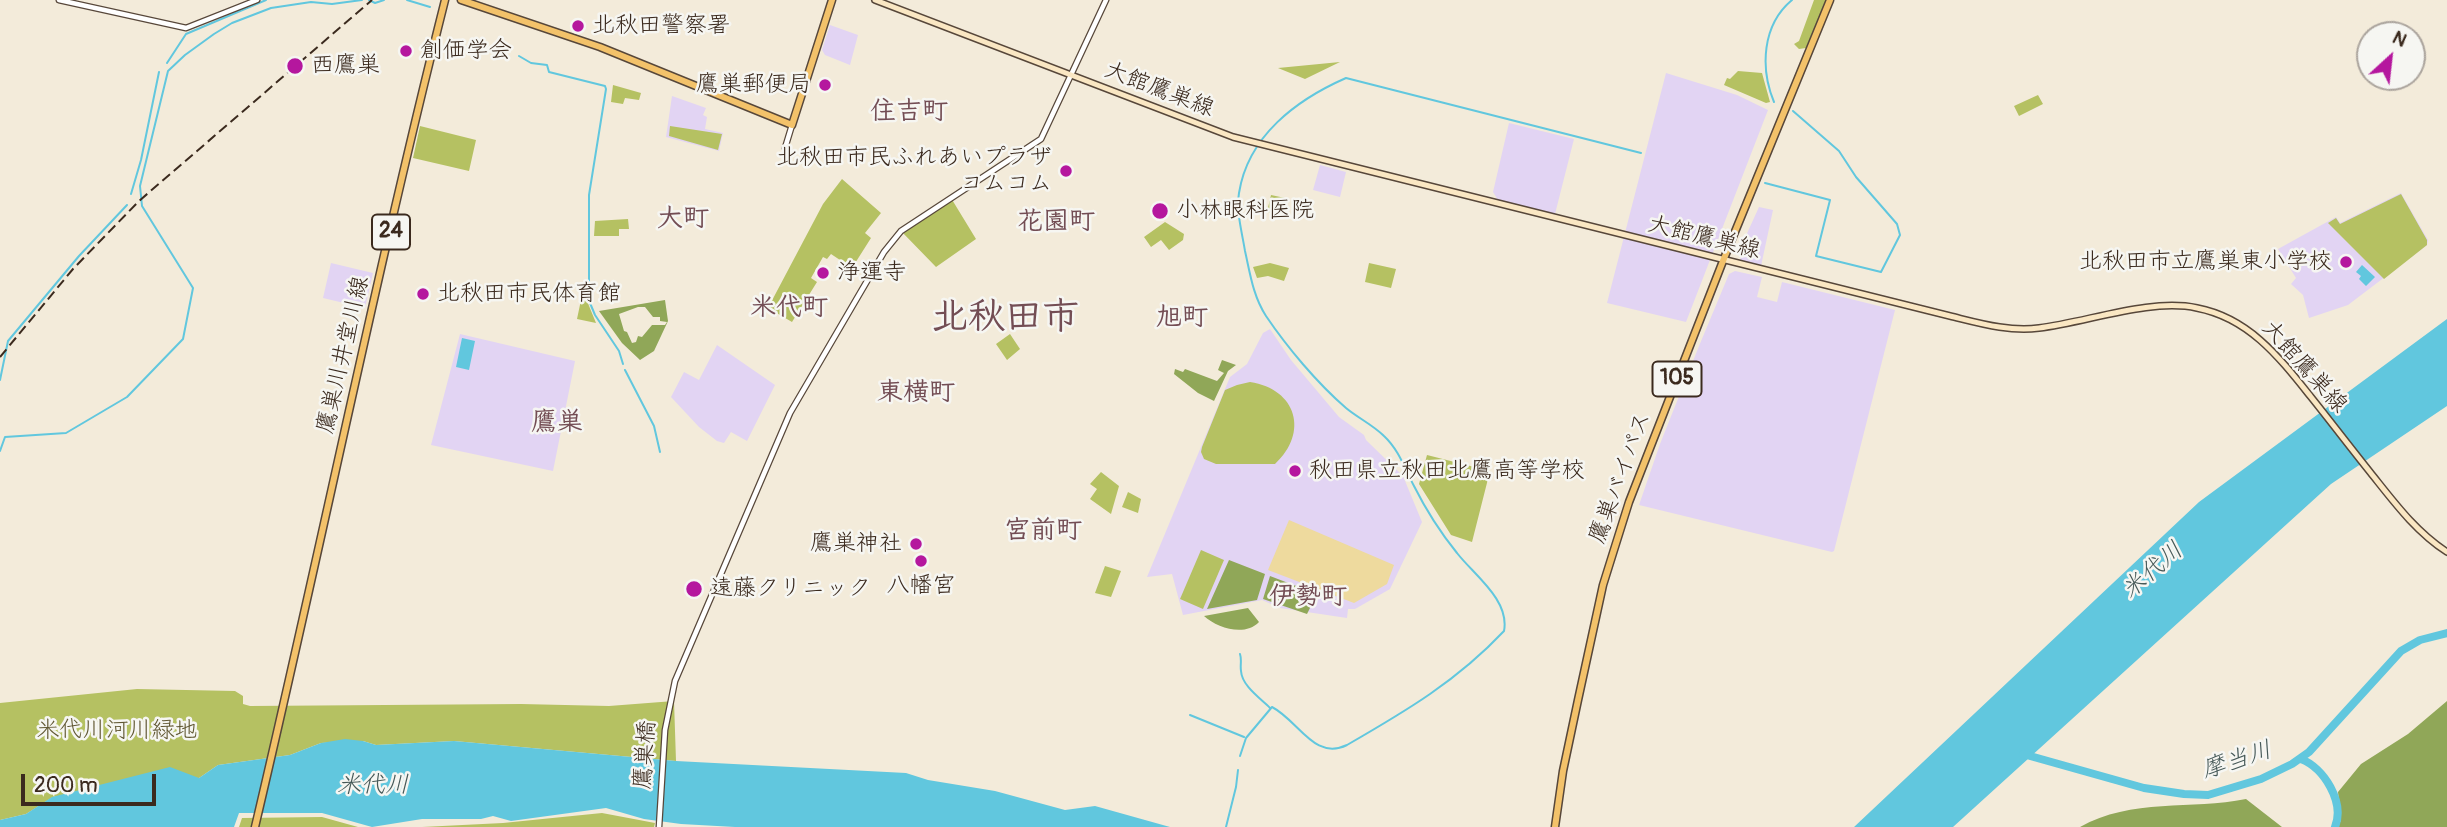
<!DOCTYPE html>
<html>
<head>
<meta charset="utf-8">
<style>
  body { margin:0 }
  #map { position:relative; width:2447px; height:827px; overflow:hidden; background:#f3ebda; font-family:Pangolin,sans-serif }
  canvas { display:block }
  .north { position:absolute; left:2356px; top:21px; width:70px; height:70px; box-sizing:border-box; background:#f6f6f2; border:2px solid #aba49d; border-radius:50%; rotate:27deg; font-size:19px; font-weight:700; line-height:28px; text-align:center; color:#3b2a1e }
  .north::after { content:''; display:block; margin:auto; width:24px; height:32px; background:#b5179e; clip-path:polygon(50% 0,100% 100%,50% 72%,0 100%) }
  .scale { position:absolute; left:21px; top:774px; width:135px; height:32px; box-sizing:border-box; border:4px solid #3b2a1e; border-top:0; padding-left:9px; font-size:21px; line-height:24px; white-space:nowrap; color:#3b2a1e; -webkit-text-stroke:5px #f6f6f2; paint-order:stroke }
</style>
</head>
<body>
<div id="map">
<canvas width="2447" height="827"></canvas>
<div class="north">N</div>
<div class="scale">200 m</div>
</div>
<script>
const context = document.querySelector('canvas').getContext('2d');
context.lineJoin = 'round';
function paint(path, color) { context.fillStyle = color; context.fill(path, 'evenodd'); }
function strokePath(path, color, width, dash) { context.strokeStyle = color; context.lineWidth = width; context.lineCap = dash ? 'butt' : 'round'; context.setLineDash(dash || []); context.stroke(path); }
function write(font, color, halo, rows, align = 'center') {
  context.font = font + ' Pangolin,"Klee One",sans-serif'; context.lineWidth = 5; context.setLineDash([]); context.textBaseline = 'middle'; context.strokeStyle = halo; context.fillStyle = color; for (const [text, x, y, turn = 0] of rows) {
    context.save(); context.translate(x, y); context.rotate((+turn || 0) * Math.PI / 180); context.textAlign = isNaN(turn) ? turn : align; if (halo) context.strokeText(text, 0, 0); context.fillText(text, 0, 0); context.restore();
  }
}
paint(new Path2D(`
  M830,25L858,35L850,65L825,55L822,50Z
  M1666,73L1737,95L1768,110L1686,322L1607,303Z
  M672,96L706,108L703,115L707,117L705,129L723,133L719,151L666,137Z
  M1509,123L1574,139L1555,214L1498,200L1493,192Z
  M1320,165L1346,172L1340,197L1313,190Z
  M2401,193L2428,240L2427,245L2348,305L2309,318L2303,295L2291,284L2296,278L2278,249L2336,217L2340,223Z
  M1759,207L1773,210L1761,266L1740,260L1741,256L1739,251Z
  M331,263L373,273L365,308L323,298Z
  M1735,271L1762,277L1757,297L1777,302L1782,282L1895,310L1834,551L1832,552L1639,505L1660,444L1699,346L1729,274Z
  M1270,329L1291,360L1339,417L1364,435L1366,440L1403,476L1422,522L1390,589L1355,609H1348L1347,618L1280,608L1262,600L1183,615L1172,574L1147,577L1230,377L1247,364L1263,333Z
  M460,334L575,361L553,471L431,445Z
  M717,345L775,385L747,441L731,432L724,443L717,441L699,427L671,397L684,372L699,380Z`), '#e2d4f3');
paint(new Path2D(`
  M1814,0H1826L1806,48L1799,49L1794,44L1799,41Z
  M1340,62L1305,79L1278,68Z
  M1738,71L1762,73L1770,102L1766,103L1724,85L1727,78L1730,79Z
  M613,85L641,93L639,100L625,98L623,104L611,102Z
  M2038,95L2043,104L2019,116L2014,106Z
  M420,126L476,140L469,171L413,158Z
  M670,126L722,134L718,150L669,136Z
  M842,179L881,213L865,233L871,238L852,268L831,254L827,259L823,257L811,278L817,282L792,322L768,308L823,204Z
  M2401,194L2427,240V245L2384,279L2328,223L2336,218L2340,224Z
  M1271,195L1285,198L1281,215L1267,212Z
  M951,198L976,239L936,267L901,231Z
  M628,219L629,229H619V236H594L595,221Z
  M1165,222L1184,234L1183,240L1169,250L1161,240L1151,247L1144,237Z
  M1270,263L1289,268L1284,281L1268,276L1257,278L1253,267Z
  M1369,263L1396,269L1391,288L1365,282Z
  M581,300L587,301L596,323L577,319Z
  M1010,334L1020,349L1007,360L996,344Z
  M1250,382C1297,389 1309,433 1275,464H1216L1204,459L1201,452L1202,447L1225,390L1237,385Z
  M1427,455L1490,471L1472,542L1451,535L1419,484Z
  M1101,472L1119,486L1111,514L1090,499L1097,489L1090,484Z
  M1128,492L1141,499L1138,513L1122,507Z
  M1201,550L1224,560L1203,609L1180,599Z
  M1105,566L1121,571L1111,597L1095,593Z
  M137,689L235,691L243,696V704L250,706L521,704L609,706L674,701L676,761L454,741L376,745L363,741L321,743L290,755L218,765L199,778L53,797L26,814L0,820V703Z
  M602,813L655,823L654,827H422L503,823Z
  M322,817L358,827H239L242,818Z`), '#b5c162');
paint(new Path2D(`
  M665,300L668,321L654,351L640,360L622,343L599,311ZM638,307H645L653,317H660V321L667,322L665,325H652L642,337L638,336L636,342L632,343L627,332L624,331L619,314Z
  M1222,360L1236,365L1228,371L1214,401L1198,393L1174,374L1175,369L1183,372L1185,369L1217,381L1224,373L1218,370Z
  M1229,560L1265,574L1257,600L1207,609Z
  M1270,576L1317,594L1307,614L1263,599Z
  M1248,608L1259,622C1245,637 1217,628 1204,616Z
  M2447,701V827H2338L2341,820L2338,792L2361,764L2408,734Z
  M2246,799L2282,827H2080C2131,798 2192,810 2246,799Z`), '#90a758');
paint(new Path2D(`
  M1289,520L1394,565L1387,584L1354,603L1268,570Z`), '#eeda9e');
paint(new Path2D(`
  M2362,265L2375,277L2366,286L2359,279L2361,276L2356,272Z
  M2447,319V406L2331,484L1953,827H1854L2199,502Z
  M462,338L475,341L469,370L456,367Z
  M345,739L363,741L376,745L454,741L676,761L906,773L928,780L995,791L1065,810L1095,806L1170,827H735L681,824L644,819L606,808L511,821L493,816L481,819H422L372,827L322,813H239L234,827H0V820L26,814L52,797L170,767L199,778L218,765L290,755L321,743Z`), '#61c7de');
strokePath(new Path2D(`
  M369,0L375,3L384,0
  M407,0L430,7
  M519,56L531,63L547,65L549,72L605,86L606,89L589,195V286L590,303L595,315L619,351L623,364
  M167,63L186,34L266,0
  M1774,102C1760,68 1762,25 1792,0
  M1765,183L1830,200L1816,256L1881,272L1900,235L1897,224L1856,177L1839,151L1793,111
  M131,194L141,160L159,72
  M625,370L654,426L660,452
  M0,380L8,341L79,256L127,205
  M0,451L5,437L66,433L127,397L183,339L193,288L142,206L140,186L168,71L185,55L214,34L232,23L271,8L311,2L332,4L362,0
  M1240,654C1242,660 1240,665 1241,671C1242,686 1260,698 1270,708
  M1190,715L1244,737
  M1240,756L1246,738L1272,707C1299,721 1314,761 1347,745C1406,711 1457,681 1504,631C1510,600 1474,575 1457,553C1440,532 1426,510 1414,486C1405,469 1399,450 1384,436C1373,425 1358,418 1346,408C1317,383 1287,347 1266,316C1253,296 1250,273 1245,251C1242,232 1236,212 1239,193C1248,136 1296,100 1346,78L1641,153
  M1226,827L1236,787L1238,770`), '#61c7de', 2);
strokePath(new Path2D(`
  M2023,754L2144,788L2184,794L2208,795L2261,779L2292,764L2309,752L2401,651L2420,640L2447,633
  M2301,759C2324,768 2345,802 2335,827`), '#61c7de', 8);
const tertiary = new Path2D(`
  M59,0L186,28L257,0
  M785,148L792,125
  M659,827L665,730L675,681L790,413L884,252L901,231L1041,139L1106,0`);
const secondary = new Path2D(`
  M875,0L1233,137L1950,316C1979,323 2009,332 2039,328C2088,322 2150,298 2197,308C2249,318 2279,357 2311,397C2331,422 2350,447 2370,472C2394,502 2415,531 2447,552`);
const primary = new Path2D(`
  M461,0L600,47L792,125L832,0
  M255,827C320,552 376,274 445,0`);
const trunk = new Path2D(`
  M1555,827L1563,771L1578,700L1603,585L1613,553L1629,502L1723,261L1830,0`);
strokePath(tertiary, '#57473a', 7);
strokePath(secondary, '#57473a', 8);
strokePath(primary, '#57473a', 9);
strokePath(trunk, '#57473a', 9);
strokePath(tertiary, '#fff', 4.5);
strokePath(secondary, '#fae7c3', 5);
strokePath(primary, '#f3c26a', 6);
strokePath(trunk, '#f3c26a', 6);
strokePath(new Path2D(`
  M0,357L73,269L139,201L372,0`), '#3b2a1e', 2, [10, 5]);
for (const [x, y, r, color] of [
  [578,26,7,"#b5179e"],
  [406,51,7,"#b5179e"],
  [295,66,9,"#b5179e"],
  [825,85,7,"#b5179e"],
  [1066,171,7,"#b5179e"],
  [1160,211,9,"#b5179e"],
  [2346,262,7,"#b5179e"],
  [823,273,7,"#b5179e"],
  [423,294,7,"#b5179e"],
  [1295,471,7,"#b5179e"],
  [916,544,7,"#b5179e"],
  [921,561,7,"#b5179e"],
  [694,589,9,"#b5179e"]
]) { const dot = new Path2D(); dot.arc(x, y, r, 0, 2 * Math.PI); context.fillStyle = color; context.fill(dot); strokePath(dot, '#f6f6f2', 2.5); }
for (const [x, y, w] of [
  [391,232,38],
  [1677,379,49]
]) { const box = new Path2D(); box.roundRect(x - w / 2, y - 17.5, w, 35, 5); context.fillStyle = '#f6f6f2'; context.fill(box); strokePath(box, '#3b2a1e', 2); }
write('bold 21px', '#3b2a1e', null, [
  ["24",391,232],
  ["105",1677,379]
]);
write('23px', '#3b2a1e', '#f6f6f2', [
  ["北秋田警察署",592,26],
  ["創価学会",420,51],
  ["西鷹巣",311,66],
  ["鷹巣郵便局",811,85,"right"],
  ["北秋田市民ふれあいプラザ",1052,158,"right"],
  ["コムコム",1052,184,"right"],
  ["小林眼科医院",1176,211],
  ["北秋田市立鷹巣東小学校",2332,262,"right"],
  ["浄運寺",837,273],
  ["北秋田市民体育館",437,294],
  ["秋田県立秋田北鷹高等学校",1309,471],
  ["鷹巣神社",902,544,"right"],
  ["八幡宮",921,586,"center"],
  ["遠藤クリニック",710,589]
], 'left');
write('23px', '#3b2a1e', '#f6f6f2', [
  ["大館鷹巣線",1159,90,21],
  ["大館鷹巣線",1704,238,14],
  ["鷹巣川井堂川線",344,355,-77],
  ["大館鷹巣線",2304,367,48],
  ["鷹巣バイパス",1621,478,-70],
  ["鷹巣橋",646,755,-86]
]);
write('23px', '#605732', '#f6f6f2', [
  ["米代川河川緑地",117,731]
]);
write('italic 24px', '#465958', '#f6f6f2', [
  ["米代川",2153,571,-41],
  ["摩当川",2237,761,-18],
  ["米代川",373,786]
]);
write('bold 26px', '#734d54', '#f6f6f2', [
  ["住吉町",909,112],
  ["大町",683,219],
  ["花園町",1056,222],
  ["米代町",789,308],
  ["旭町",1182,318],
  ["東横町",916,393],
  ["鷹巣",557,423],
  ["宮前町",1043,531],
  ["伊勢町",1308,597]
]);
write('bold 37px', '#734d54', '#f6f6f2', [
  ["北秋田市",1005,319]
]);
</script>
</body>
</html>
